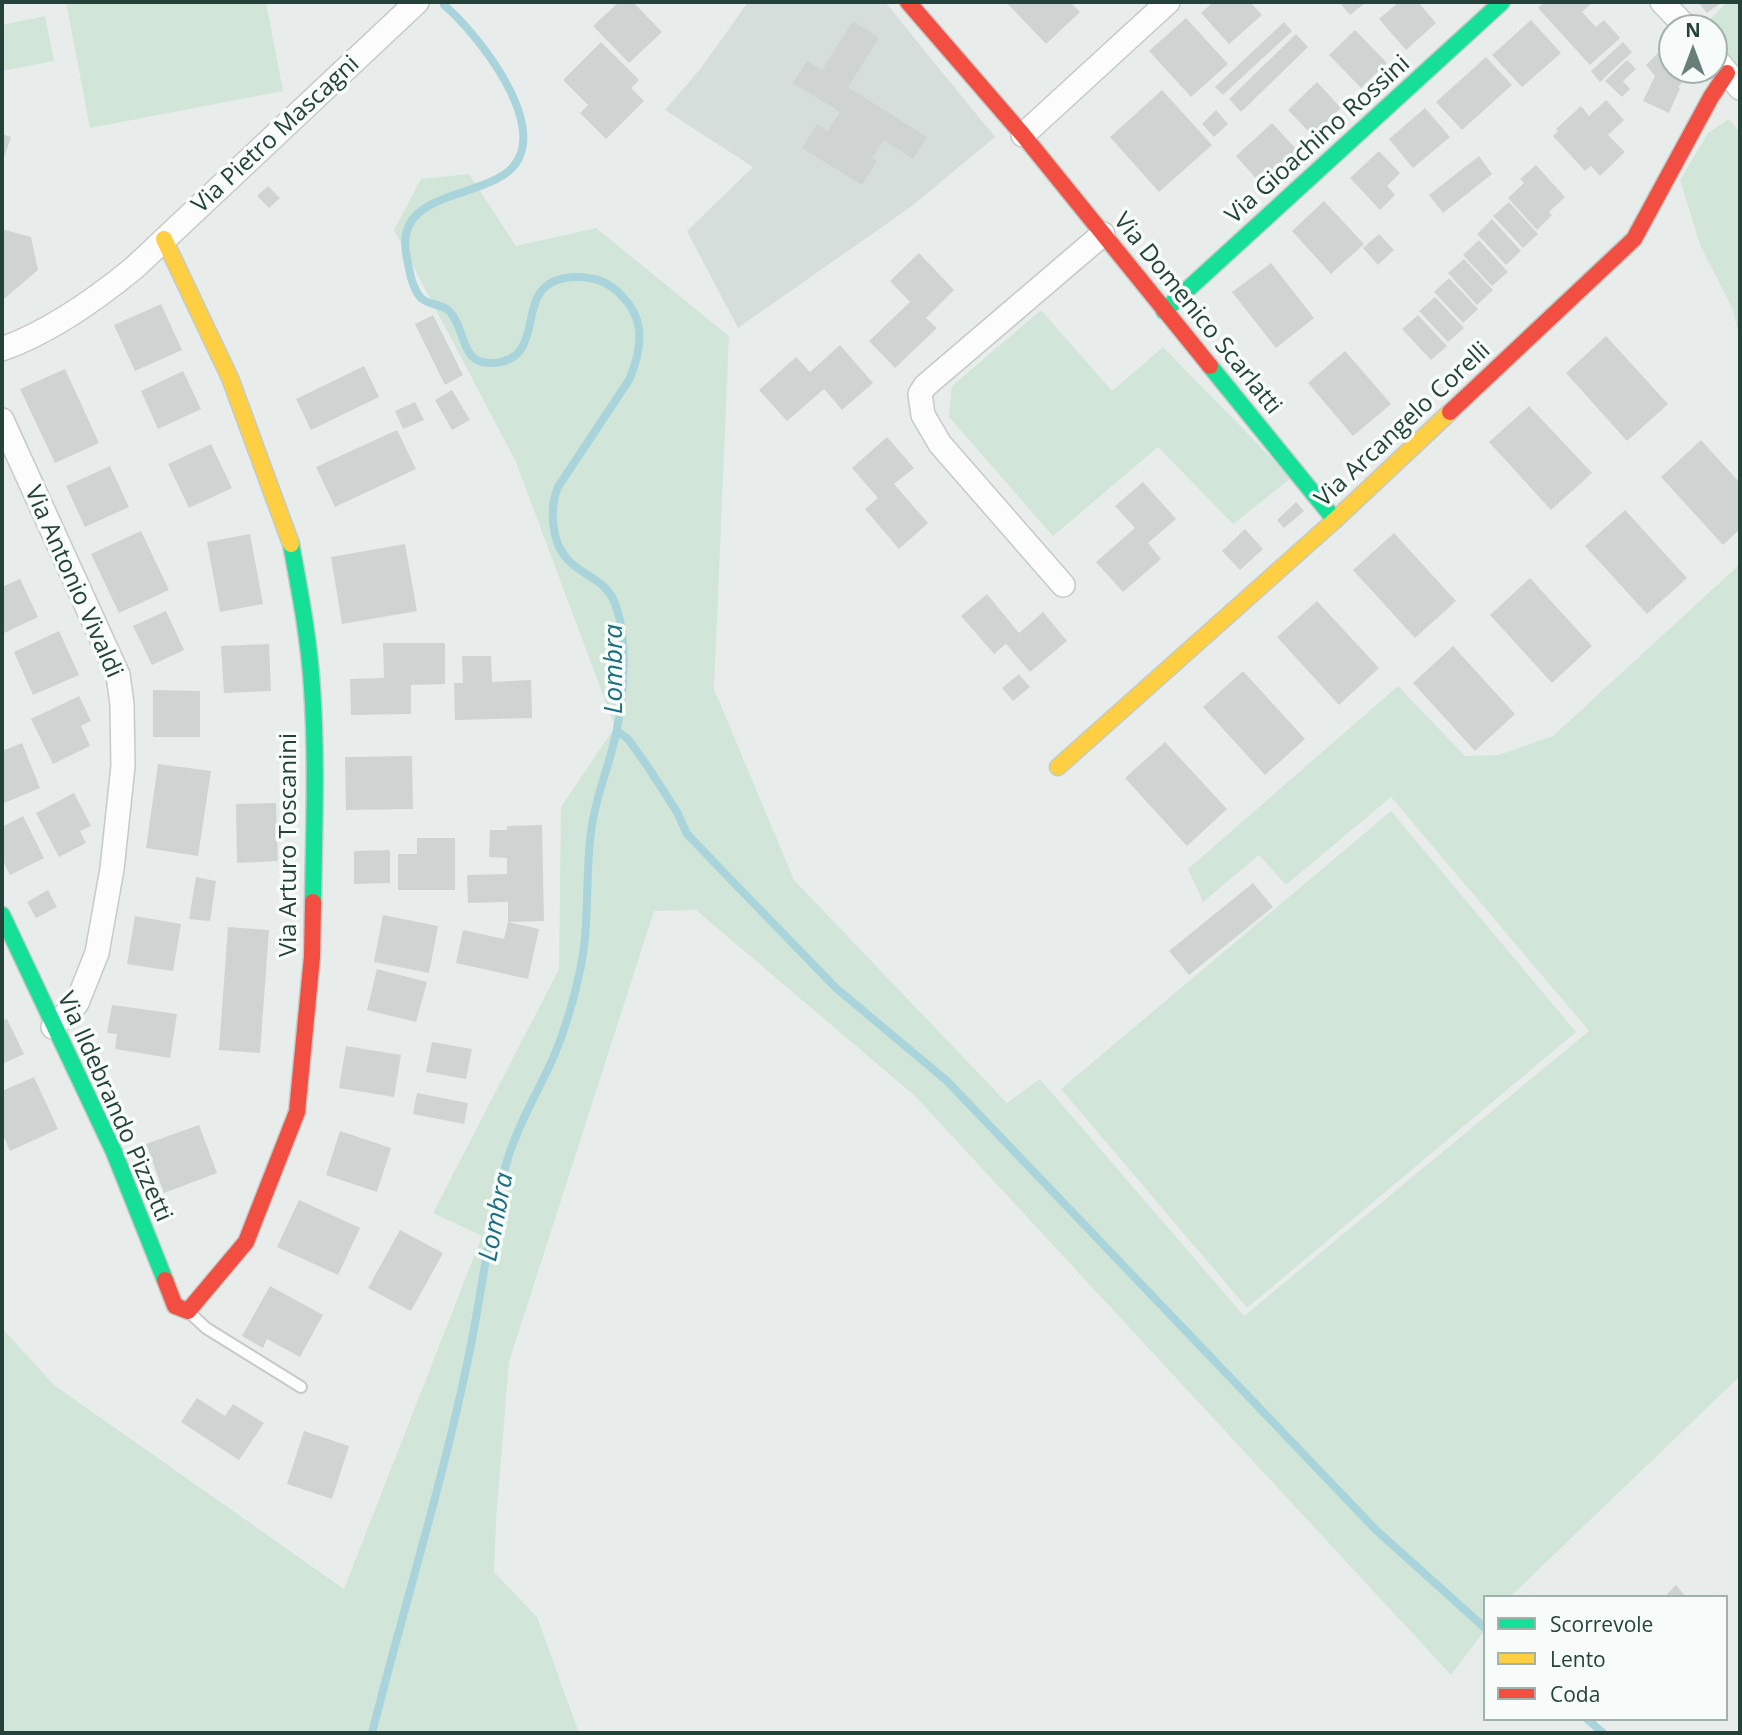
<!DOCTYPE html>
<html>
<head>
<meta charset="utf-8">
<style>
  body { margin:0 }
  #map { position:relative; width:1742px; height:1735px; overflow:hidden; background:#e8edeb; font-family:"Open Sans",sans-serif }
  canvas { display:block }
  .frame { position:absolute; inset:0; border:4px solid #24423a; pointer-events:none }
  .legend { position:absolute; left:1483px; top:1595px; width:245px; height:126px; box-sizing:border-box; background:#f7fbf9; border:2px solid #a3b1ad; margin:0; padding:9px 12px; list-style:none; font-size:21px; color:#24423a }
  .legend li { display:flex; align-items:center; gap:14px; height:35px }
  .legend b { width:35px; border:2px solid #a3b1ad }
  .north { position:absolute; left:1658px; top:14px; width:70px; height:70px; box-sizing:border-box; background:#f7fbf9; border:2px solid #a3b1ad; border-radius:50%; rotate:0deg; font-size:19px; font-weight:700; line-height:28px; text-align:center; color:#24423a }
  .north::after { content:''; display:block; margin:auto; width:24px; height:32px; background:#697e78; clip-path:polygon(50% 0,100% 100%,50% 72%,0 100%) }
</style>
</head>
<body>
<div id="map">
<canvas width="1742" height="1735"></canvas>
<div class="frame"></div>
<ul class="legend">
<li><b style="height:9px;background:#16e098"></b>Scorrevole</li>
<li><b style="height:9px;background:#ffcf43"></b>Lento</li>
<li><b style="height:9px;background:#f24e42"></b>Coda</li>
</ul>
<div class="north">N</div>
</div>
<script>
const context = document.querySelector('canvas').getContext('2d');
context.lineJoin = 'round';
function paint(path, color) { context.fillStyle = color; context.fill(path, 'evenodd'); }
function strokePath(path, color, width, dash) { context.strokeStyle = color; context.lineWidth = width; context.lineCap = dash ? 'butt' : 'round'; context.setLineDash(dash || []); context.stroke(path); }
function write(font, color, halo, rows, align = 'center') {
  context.font = font + ' "Open Sans",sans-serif'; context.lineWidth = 7; context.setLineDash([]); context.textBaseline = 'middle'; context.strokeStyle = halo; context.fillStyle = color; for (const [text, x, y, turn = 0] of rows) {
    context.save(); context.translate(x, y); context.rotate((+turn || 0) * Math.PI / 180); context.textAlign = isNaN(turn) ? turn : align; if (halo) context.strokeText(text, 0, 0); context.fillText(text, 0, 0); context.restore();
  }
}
paint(new Path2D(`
  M748,2H885L995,137L912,206L738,328L687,231L753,167L665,110L701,68Z`), '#d6dedb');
paint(new Path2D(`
  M66,2H266L283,91L90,128Z
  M1727,2H1740V71L1714,43V28H1702Z
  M45,16L54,61L2,71V25Z
  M1729,119L1740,132V340L1733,310L1700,245L1680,180L1708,133Z
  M469,174L516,246L596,228L729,336L714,689L794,880L1007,1103L1040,1079L1244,1316L1589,1031L1391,797L1286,885L1259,855L1203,902L1188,869L1398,686L1465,756L1499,755L1553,736L1740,564V1376L1510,1597H1485V1630L1451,1675L915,1096L696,910L654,911L509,1362L496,1521L494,1572L537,1617L579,1733H2V1328L54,1385L344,1589L482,1236L433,1213L559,969L561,807L615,727L516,462L394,230L421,179Z
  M1041,310L1112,391L1163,347L1291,478L1233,524L1158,447L1053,536L949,417L952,386Z
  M1391,811L1576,1032L1247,1308L1061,1089Z`), '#d1e6d8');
strokePath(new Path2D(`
  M617,731L628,739L648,767L677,812L687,834L736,885L836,988L947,1081L1376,1530L1485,1628
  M1587,1719L1603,1733
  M372,1733C403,1610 441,1488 467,1364C482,1296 488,1225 508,1158C519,1122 539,1090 554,1056C565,1030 573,1002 579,975C591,925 584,875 592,825C597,792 611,761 617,729C624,693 629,633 613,599C603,579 584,576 569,561C551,543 549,509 558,487L629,380C636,364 641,347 639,329C637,316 631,305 622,296C610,283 598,278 580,277C504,275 555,359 493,363C459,365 467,329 449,311C441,303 429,306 421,298C412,288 409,270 407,258C391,190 481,200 512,168C552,126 476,32 444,5`), '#a9d4db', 8);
paint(new Path2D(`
  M619,2H633L662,32L629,63L593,26Z
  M1006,2H1070L1080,12L1046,44Z
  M1213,2H1250L1262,15L1229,44L1201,13Z
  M1339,2H1366L1350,15Z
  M1399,2H1418L1436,23L1406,50L1379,19Z
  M1544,2H1593L1582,12L1596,27L1604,20L1620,38L1590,65L1538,8Z
  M1698,2H1722L1707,13Z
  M1186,18L1228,64L1191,97L1149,51Z
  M1531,20L1561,53L1522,87L1492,55Z
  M853,21L879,38L848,87L927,137L913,159L884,140L872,158L877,161L862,185L802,148L817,124L828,131L840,112L793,83L807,61L822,70Z
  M1284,22L1292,31L1223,95L1215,87Z
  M1355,30L1387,63L1361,88L1329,55Z
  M1296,34L1308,47L1241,112L1229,99Z
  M601,42L639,80L631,88L644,101L606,139L580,113L588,105L563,80Z
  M1623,42L1632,52L1600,82L1591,71Z
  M1664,47L1672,54V70H1689L1691,72L1678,87L1680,88L1669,113L1643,101L1655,76L1646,65Z
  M1486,57L1512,85L1462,130L1436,102Z
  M1627,60L1636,69L1623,81L1630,89L1622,97L1605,81Z
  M1317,82L1341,108L1312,135L1288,110Z
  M1162,90L1212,145L1159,192L1110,137Z
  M1606,100L1624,120L1608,135L1625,152L1600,176L1591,166L1585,171L1553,136L1558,131L1556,129L1581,106L1589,116Z
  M1425,108L1450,137L1413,168L1389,139Z
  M1216,110L1228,124L1214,137L1202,124Z
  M1272,123L1298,151L1261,184L1236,156Z
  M2,134L11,137L2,163Z
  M1379,151L1400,173L1387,186L1395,195L1380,210L1350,178Z
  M1479,156L1492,174L1443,213L1429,195Z
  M1536,165L1565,197L1549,212L1552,215L1537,230L1508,198L1524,183L1520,179Z
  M268,186L280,198L269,208L257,196Z
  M1324,201L1364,244L1331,274L1292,231Z
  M1509,202L1538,234L1523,248L1493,216Z
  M1492,219L1521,251L1506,265L1477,234Z
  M2,229L31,237L38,270L4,299L2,298Z
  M1379,234L1394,250L1378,265L1363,248Z
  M1479,240L1508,272L1492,286L1463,255Z
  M919,253L954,290L926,318L937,328L895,368L869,341L910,302L890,281Z
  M1464,259L1493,290L1477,305L1448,273Z
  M1271,263L1314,318L1276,348L1232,292Z
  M1449,278L1478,309L1463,323L1434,292Z
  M1435,297L1464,328L1448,342L1419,311Z
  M161,304L182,350L135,371L114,325Z
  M433,315L463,375L445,385L415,324Z
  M1418,315L1447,346L1431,360L1402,329Z
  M1606,336L1668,404L1627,441L1566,373Z
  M840,345L873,383L842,410L824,389L787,421L759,390L796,357L810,372Z
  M1345,351L1391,404L1353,436L1308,383Z
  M364,366L379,397L311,430L296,399Z
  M65,369L99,443L55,463L20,389Z
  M183,371L201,409L158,429L141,391Z
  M452,390L470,420L452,430L435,400Z
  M415,402L424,420L403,429L395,411Z
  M1529,406L1592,473L1551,510L1489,442Z
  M397,430L416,469L335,507L316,467Z
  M887,437L914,468L894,484L928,523L899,549L865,509L878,498L852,468Z
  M1701,440L1740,483V529L1723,545L1661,477Z
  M211,444L232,488L189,508L168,464Z
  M110,466L129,507L85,527L66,486Z
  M1143,482L1176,519L1148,543L1161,559L1123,592L1096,562L1135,528L1115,506Z
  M1296,502L1304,511L1284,528L1277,520Z
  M1625,510L1687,578L1647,614L1585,546Z
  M1245,529L1263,549L1240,570L1222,551Z
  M141,531L169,590L119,613L91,554Z
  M1394,533L1456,601L1415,638L1353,570Z
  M250,534L263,604L220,612L207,542Z
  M405,544L417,611L342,624L331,557Z
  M1530,578L1592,646L1552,683L1490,615Z
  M20,579L38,617L2,634V587Z
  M987,594L1019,633L1043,612L1067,641L1030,672L1006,644L994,654L961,616Z
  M1317,601L1379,668L1339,705L1277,637Z
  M166,611L184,650L152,665L133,626Z
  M59,631L79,675L33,695L14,652Z
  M383,643H445V684L411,685V714L351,715L350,679L384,678Z
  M269,644L271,691L224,693L221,646Z
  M1453,646L1515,714L1475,751L1413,683Z
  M462,656H491L492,682L531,680L532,718L455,720L454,683H463Z
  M1243,671L1305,739L1265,775L1203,707Z
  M1019,674L1030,687L1013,701L1002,688Z
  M153,690L200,691V737H153Z
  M79,696L91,721L81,726L90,746L53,764L31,719Z
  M1165,742L1227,809L1187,846L1125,778Z
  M22,743L40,788L2,804V751Z
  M412,756L413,809L346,810L345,757Z
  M158,764L211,771L198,856L146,848Z
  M74,793L91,826L80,831L86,843L59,857L36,813Z
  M276,803L278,861L237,863L236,804Z
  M23,816L44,858L10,875L2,859V827Z
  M542,825L544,921L508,922V902L468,903L467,875L507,874V858L489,857L490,830H507V826Z
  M417,838H455V890H398V854H417Z
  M390,850V883L354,884V851Z
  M196,877L216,881L210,921L189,919Z
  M1253,883L1273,907L1189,975L1169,951Z
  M48,890L57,907L36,918L27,902Z
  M383,915L438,926L429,973L374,962Z
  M135,916L181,924L173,971L127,964Z
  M508,922L539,929L528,979L456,963L463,930L504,939Z
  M228,927L269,930L260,1053L219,1050Z
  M377,969L427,982L416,1022L367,1010Z
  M112,1005L177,1014L170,1058L115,1049L117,1034L107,1033Z
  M7,1019L24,1054L2,1064V1021Z
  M432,1042L472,1049L466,1079L426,1072Z
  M346,1046L401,1055L394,1097L339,1088Z
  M34,1077L58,1129L10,1151L2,1133V1091Z
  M417,1093L468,1103L464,1124L413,1114Z
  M199,1125L217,1173L164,1193L146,1144Z
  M340,1131L391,1148L377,1192L326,1175Z
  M299,1200L360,1228L338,1275L277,1247Z
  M400,1230L443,1253L411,1311L368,1288Z
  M270,1286L323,1315L300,1357L267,1339L263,1348L242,1336Z
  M197,1398L225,1416L233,1404L264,1423L239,1460L181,1422Z
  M304,1431L349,1446L332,1499L287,1484Z
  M1676,1585L1686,1597H1664Z`), '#cfd4d2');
const lane = new Path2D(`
  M190,1313L206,1328L301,1387`);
const street = new Path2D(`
  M1662,2L1687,28
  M1714,57L1740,88
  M1023,135L1168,2
  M2,349C50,332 95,300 134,268L417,2
  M2,420L118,675L122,704L123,766L112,869L97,953L77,1003L53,1027
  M1063,585L940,444L923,415L920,394L925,386L1103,234`);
const fast = new Path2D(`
  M1164,311L1502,2
  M1210,366L1335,520
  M291,544C300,592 309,639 312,687C317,759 314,830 313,902
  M2,915L114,1152L165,1280`);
const slow = new Path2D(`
  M164,239L230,378L291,544
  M1058,767L1335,520L1450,412`);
const jam = new Path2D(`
  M908,2L1023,135L1210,366
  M1450,412L1634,239L1711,97L1727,73
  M165,1280L175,1306L188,1311L246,1242L297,1112L312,957L313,902`);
strokePath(lane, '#c5cac8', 14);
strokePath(street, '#c5cac8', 26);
strokePath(fast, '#c3cbc8', 19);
strokePath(slow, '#c3cbc8', 19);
strokePath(jam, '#c3cbc8', 19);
strokePath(lane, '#fcfcfc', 10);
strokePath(street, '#fcfcfc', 23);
strokePath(fast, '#16e098', 16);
strokePath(slow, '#ffcf43', 16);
strokePath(jam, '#f24e42', 16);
write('24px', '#24423a', '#f7fbf9', [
  ["Via Pietro Mascagni",276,135,-43],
  ["Via Gioachino Rossini",1318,140,-42],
  ["Via Domenico Scarlatti",1197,314,51],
  ["Via Arcangelo Corelli",1403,425,-43],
  ["Via Antonio Vivaldi",73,582,66],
  ["Via Arturo Toscanini",289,845,-90],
  ["Via Ildebrando Pizzetti",114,1107,66]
]);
write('italic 26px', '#1c6f80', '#f7fbf9', [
  ["Lombra",615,669,-90],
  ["Lombra",497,1217,-79]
]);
</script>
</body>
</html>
